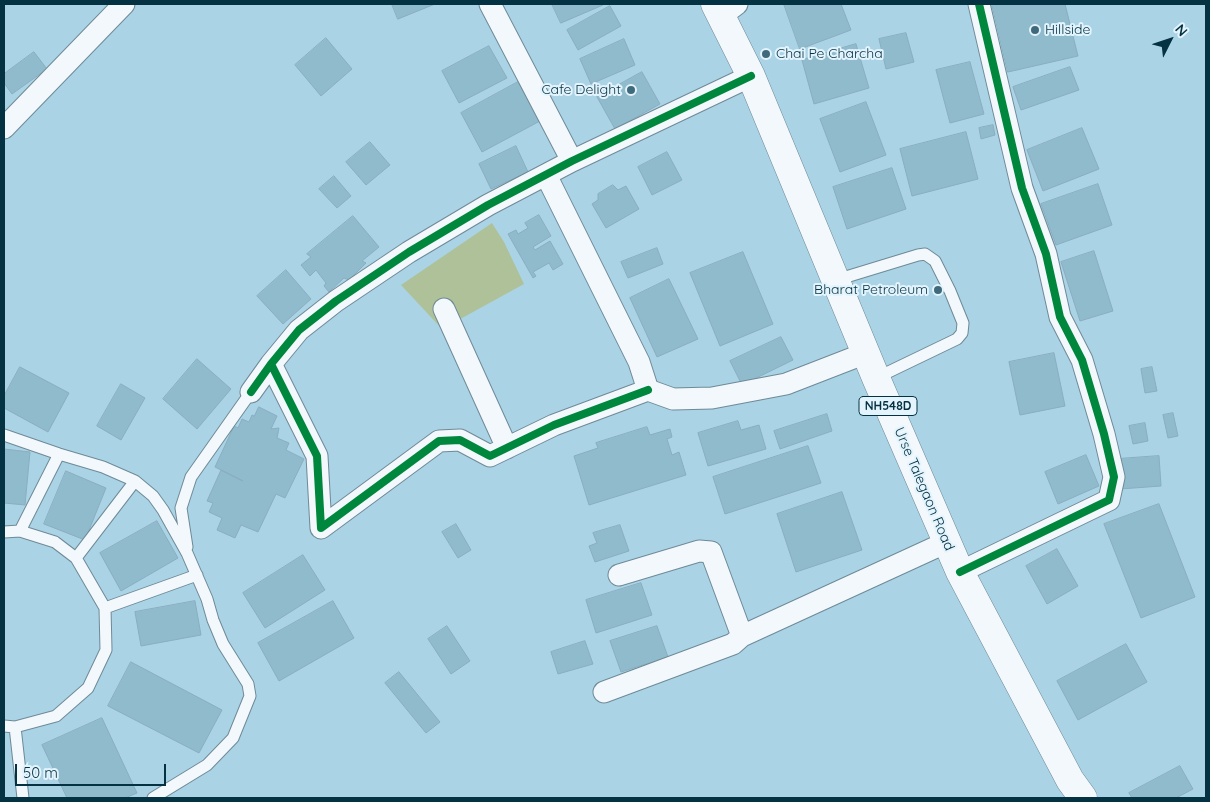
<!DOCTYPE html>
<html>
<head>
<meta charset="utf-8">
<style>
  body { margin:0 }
  #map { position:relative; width:1210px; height:802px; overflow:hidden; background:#aad3e6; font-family:Quicksand,sans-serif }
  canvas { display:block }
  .frame { position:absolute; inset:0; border:5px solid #053243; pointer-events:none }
  .north { position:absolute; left:1145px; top:15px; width:50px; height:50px; -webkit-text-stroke:4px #e3f4fd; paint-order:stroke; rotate:49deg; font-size:14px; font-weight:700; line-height:20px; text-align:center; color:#053243 }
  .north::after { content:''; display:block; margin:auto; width:18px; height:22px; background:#053243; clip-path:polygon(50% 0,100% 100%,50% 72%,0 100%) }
  .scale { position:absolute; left:15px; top:764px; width:151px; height:22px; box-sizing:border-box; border:2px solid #053243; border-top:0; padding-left:6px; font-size:15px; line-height:18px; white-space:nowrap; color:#053243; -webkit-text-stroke:4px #e3f4fd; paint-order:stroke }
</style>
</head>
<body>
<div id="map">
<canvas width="1210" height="802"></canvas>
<div class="frame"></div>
<div class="north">N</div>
<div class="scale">50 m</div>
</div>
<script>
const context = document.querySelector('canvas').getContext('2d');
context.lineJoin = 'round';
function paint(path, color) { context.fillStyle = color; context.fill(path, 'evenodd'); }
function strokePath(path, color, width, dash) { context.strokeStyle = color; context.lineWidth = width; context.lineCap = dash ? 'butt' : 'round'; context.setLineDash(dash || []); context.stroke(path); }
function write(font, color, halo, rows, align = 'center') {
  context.font = font + ' Quicksand,sans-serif'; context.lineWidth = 4; context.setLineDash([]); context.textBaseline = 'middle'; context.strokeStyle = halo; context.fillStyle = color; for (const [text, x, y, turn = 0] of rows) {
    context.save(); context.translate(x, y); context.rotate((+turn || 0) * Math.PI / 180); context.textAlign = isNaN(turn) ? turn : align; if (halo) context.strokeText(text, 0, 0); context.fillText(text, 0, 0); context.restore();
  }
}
paint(new Path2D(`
  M492,223L504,242L524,284L442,329L401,285Z`), '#aec199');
const building = new Path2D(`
  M392,4H435L398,19Z
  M552,4H602L603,5L561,23Z
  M784,4H841L851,30L800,49Z
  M992,4H1065L1078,56L1008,72Z
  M610,6L621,26L578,50L567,30Z
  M906,33L914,62L886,69L879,39Z
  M326,38L352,69L321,96L295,65Z
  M624,39L635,65L591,84L580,59Z
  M856,44L869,88L814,104L802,60Z
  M489,46L507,78L459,103L442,71Z
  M34,52L47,69L12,94L4,83V74Z
  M970,62L984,114L950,123L936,70Z
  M1070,67L1079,90L1021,110L1013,87Z
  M642,72L660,104L615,129L597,97Z
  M518,82L540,121L482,152L461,113Z
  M866,102L886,155L840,172L820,119Z
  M993,125L995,135L981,139L979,128Z
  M1082,128L1099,169L1043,191L1027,150Z
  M966,132L978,179L912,196L900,149Z
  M370,142L390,165L366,185L346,162Z
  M516,146L528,172L491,189L479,164Z
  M667,152L682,180L652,195L638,167Z
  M892,168L906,209L847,229L833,187Z
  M334,176L351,196L337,208L319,189Z
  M1098,184L1112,225L1056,245L1041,204Z
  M613,185L618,190L626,186L639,209L606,228L592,204L598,200V194Z
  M539,215L551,236L533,247L535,250L550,241L563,264L553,270L549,263L533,272L536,276L533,278L508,234L516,230L518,234L528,228L525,223Z
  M353,216L379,247L362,261L366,263L349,280L344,278L329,292L324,286L326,283L316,270L310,276L301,265L311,257L307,254Z
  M657,248L663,264L628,278L621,262Z
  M1094,251L1113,311L1080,321L1061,262Z
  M743,252L773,324L720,346L690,273Z
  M286,270L311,299L283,324L257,296Z
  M669,279L698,339L657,357L630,298Z
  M781,337L793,360L742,385L730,361Z
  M1054,353L1065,406L1020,415L1009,362Z
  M197,359L231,389L197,429L163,399Z
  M20,367L69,393L48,432L4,408V396Z
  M1152,367L1157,391L1145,393L1141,369Z
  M121,384L145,398L121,440L97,426Z
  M259,407L277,416L271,429L279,428L277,438L289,443L286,450L304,459L285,498L276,494L258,532L241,525L235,538L217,530L222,518L209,512L213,503L207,501L221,470L243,481L215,467L234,426L238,428L242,419L249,422L252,415L254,416Z
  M1173,413L1178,436L1168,438L1163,415Z
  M827,414L832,431L780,449L774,431Z
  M738,421L741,430L759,425L766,449L708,466L698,433Z
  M1145,423L1148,441L1133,444L1129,426Z
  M647,427L650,435L670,429L672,437L667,439L672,455L679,452L686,475L589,505L574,456L598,448L596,443Z
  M808,446L821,483L725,514L713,477Z
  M4,449L30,452L25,505L4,503Z
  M1086,455L1099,486L1058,504L1045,472Z
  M1159,456L1161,486L1120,489L1118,459Z
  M66,471L106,488L85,540L44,524Z
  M842,492L862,550L796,572L777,514Z
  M1159,504L1195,597L1141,618L1104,524Z
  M157,521L178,558L121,591L100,553Z
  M456,524L471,550L458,558L442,532Z
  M620,525L629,551L595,562L589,546L597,543L593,533Z
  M1057,549L1078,586L1047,604L1026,566Z
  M303,555L325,590L265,628L243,593Z
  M641,583L652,615L596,633L586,600Z
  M195,601L201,635L141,646L135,612Z
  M333,601L354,638L279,681L258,643Z
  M447,626L470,661L451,674L428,639Z
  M657,626L668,657L621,672L610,641Z
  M585,641L593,664L558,674L551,652Z
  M1126,644L1147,682L1078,720L1057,681Z
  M131,662L222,710L199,753L108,706Z
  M399,672L440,722L426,733L385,683Z
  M102,718L137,793L125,798H67L42,745Z
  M1180,766L1193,789L1176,798H1132L1129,793Z`);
paint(building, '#90bbcd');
strokePath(building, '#89aebf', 1);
const lane = new Path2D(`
  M836,280L918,255L925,254L935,261L950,291L963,323L962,333L957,339L876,378
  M4,435L59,454L103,467L135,481
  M20,531L59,454
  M4,532L20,531L55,542L76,558L105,608L106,650L88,688L56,716L15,727L4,726
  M187,547L181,508L191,477L251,392
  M76,558L135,481L153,496L163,510L187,553L207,599L213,620L223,644L248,684L250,696L233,738L207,765L153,798
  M105,608L197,575
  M15,727L23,798`);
const street = new Path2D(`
  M490,4L572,161
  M721,16L737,4
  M4,128L124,4
  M546,175L639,362L648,390L673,399L712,398L786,384L866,353
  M444,309L507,448
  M271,364L317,456L321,528L439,441L460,440L490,456L554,425L648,390
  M251,392L271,364L299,330L336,301L409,252L488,205L572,161L751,76
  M960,572L1109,500L1114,477L1104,434L1082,360L1060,317L1046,254L1022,188L979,4
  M619,575L699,551L711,552L742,636
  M604,692L733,644L742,636L947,542`);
const highway = new Path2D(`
  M715,4L751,76L876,378L960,572L1070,780L1083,798`);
strokePath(lane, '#6e8a97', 13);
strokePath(street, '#6e8a97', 23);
strokePath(highway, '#6e8a97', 29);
strokePath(lane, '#f2f8fb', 11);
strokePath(street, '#f2f8fb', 21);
strokePath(highway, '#f2f8fb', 28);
strokePath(new Path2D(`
  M271,364L317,456L321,528L439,441L460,440L490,456L554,425L648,390
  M251,392L271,364L299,330L336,301L409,252L488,205L572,161L751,76
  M960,572L1109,500L1114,477L1104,434L1082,360L1060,317L1046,254L1022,188L979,4`), '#00873e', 8);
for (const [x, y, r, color] of [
  [1035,30,5,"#3f6a7c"],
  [766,54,5,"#3f6a7c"],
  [631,90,5,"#3f6a7c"],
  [938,290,5,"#3f6a7c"]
]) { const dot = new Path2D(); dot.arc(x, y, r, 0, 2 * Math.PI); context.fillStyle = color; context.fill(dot); strokePath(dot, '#e3f4fd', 2); }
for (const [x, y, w] of [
  [888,406,58]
]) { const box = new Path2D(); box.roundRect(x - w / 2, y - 9.5, w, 19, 4); context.fillStyle = '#e3f4fd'; context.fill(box); strokePath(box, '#053243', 1); }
write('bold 12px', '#053243', null, [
  ["NH548D",888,406]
]);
write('14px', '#053243', '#e3f4fd', [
  ["Hillside",1045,30],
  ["Chai Pe Charcha",776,54],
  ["Cafe Delight",621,90,"right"],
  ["Bharat Petroleum",928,290,"right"]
], 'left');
write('14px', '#053243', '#e3f4fd', [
  ["Urse Talegaon Road",924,489,67]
]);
</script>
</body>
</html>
